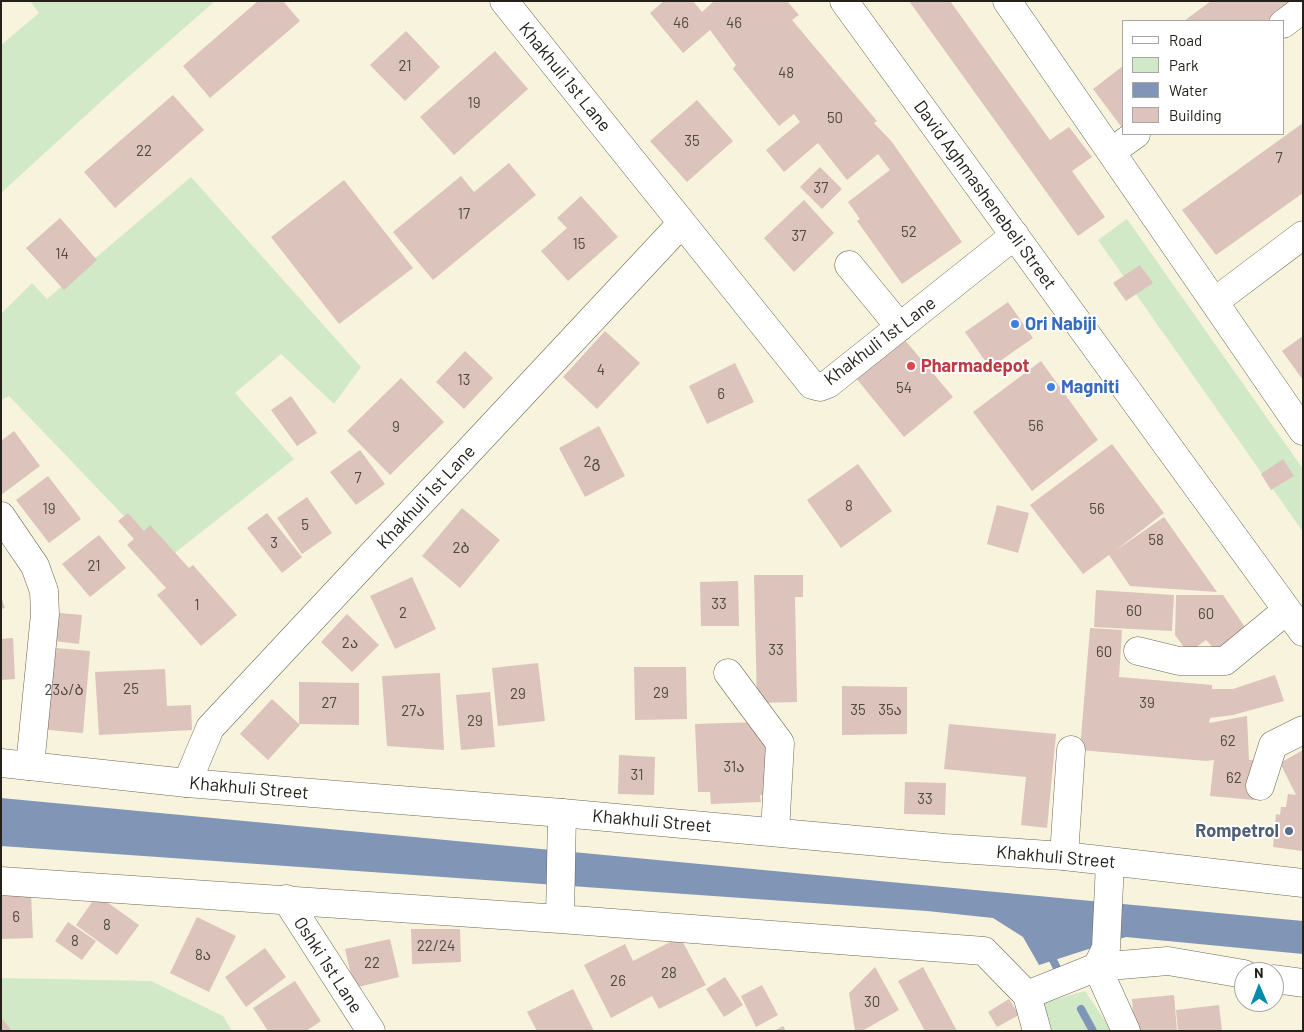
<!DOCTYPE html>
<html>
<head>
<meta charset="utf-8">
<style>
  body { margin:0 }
  #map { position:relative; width:1304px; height:1032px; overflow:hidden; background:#f8f3dc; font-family:Barlow,sans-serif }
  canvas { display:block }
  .frame { position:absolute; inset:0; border:2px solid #232119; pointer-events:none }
  .legend { position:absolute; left:1122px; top:20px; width:162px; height:115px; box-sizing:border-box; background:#fff; border:1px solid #a7a6a3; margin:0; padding:6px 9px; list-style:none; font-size:15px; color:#232119 }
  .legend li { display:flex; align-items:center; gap:10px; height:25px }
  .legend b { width:25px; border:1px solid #a7a6a3 }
  .north { position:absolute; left:1234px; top:962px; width:50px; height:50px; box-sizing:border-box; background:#fff; border:1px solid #a7a6a3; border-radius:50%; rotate:359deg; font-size:14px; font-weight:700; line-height:20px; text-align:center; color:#232119 }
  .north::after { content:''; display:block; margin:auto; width:18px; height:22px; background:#008caa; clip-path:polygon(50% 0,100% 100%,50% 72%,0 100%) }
</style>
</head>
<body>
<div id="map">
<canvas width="1304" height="1032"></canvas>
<div class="frame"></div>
<ul class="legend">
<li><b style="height:6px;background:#fff"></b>Road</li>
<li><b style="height:14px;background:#d2e9c7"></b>Park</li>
<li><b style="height:14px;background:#8196b6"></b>Water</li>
<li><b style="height:14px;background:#dcc3bc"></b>Building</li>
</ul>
<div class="north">N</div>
</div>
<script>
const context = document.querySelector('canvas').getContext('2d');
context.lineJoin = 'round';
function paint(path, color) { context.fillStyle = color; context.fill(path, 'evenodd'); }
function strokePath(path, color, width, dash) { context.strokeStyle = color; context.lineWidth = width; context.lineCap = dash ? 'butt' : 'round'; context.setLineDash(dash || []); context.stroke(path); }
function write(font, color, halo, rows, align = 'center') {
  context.font = font + ' Barlow,"Noto Sans Georgian",sans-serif'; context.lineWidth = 4; context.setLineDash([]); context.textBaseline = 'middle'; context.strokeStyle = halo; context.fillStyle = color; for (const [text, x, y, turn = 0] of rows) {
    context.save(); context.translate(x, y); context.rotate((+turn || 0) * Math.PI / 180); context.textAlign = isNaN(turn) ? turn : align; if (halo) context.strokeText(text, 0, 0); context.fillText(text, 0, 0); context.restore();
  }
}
paint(new Path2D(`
  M30,1H215L118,86L1,193V45L39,13Z
  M191,177L361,367L334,404L281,354L235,393L294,459L166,560L9,396L1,400V314L32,283L47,299Z
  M1127,219L1303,469V532L1098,240Z
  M1,978L151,981L223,1016L232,1031H1Z
  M1085,991L1112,1031H1050L1043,1003Z`), '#d2e9c7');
paint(new Path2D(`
  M1,798L1303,921V954L1126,937L1039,965L1023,937L993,918L927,911L1,846Z`), '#8196b6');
strokePath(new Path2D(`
  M1049,952L1057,968
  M1081,1009L1093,1031`), '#8196b6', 8);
paint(new Path2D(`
  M258,1H283L300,21L210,98L183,66Z
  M664,1H693L702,12L714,1H790L788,2L799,15L792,20L877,121L874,123L892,142L962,242L902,284L857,221L860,219L848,202L890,170L878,154L847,180L818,143L784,172L766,150L800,122L794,114L779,126L733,69L736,65L710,30L683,53L650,13Z
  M909,1H950L1050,140L1069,127L1092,157L1072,171L1105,217L1078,236Z
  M1211,1H1294L1267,21H1184Z
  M406,31L440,67L405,101L370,65Z
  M495,51L528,89L454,155L420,117Z
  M1123,66V129L1093,89Z
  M173,95L204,130L115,208L84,172Z
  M697,100L733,141L687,182L650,141Z
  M1303,123V193L1216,255L1182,210Z
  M509,163L536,195L433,280L393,232L461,176L474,192Z
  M820,167L842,189L822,209L800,187Z
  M344,180L413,268L339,324L271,237Z
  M581,196L618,237L568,281L541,251L567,228L557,218Z
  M804,200L834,233L794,272L764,238Z
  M60,218L97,260L64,290L26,248Z
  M1140,265L1153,283L1126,301L1113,283Z
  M1008,302L1033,338L990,368L965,332Z
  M605,331L640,363L597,409L563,377Z
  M1303,336V380L1282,351Z
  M904,339L953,397L904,437L856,378Z
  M465,351L493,378L464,409L436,382Z
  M1041,361L1098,440L1032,491L973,412Z
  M735,363L754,402L707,424L689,386Z
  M401,378L444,422L390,475L347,431Z
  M291,396L317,433L297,446L271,410Z
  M599,426L625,476L585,497L559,448Z
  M14,431L40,466L1,495V441Z
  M1112,444L1164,513L1115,551L1164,517L1217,592L1130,586L1109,555L1083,574L1030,505Z
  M360,450L385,484L356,505L330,472Z
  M1283,459L1294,476L1271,490L1261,474Z
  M858,464L892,511L841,548L807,500Z
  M48,476L81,519L49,543L16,500Z
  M307,497L332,533L302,554L277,518Z
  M997,505L1029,513L1018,553L987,544Z
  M462,508L500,540L460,588L422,556Z
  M128,513L144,531L150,525L189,568L193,565L237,615L201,646L157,595L166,588L127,545L134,539L118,521Z
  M267,513L302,557L282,573L247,528Z
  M99,535L126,568L90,597L62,564Z
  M754,575H803V597H795L797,702L757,703Z
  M412,577L436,629L395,649L370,596Z
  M738,581L739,626H701L700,582Z
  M1096,590L1174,595L1172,631L1094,627Z
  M1176,595H1223L1249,633L1218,653L1206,640L1188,653L1175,635Z
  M1,597L5,608L1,609Z
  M50,612L82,615L79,644L47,640Z
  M347,614L379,645L352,672L321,642Z
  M1090,628L1122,630L1119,677L1212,685V689H1233L1275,675L1284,701L1233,715L1210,718L1209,723L1247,716L1249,760H1257L1254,800L1210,796L1214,760L1206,761L1080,750Z
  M13,638L15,679L1,680V639Z
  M44,647L90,651L83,733L37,729Z
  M538,663L545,721L498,726L492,668Z
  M634,667H686L687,719L635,720Z
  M165,669L167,706L191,705L192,730L99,735L95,672Z
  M440,673L444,750L387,746L382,676Z
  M299,682L359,683V725L299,724L300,725L268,760L240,734L272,699L299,724Z
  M842,686L907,687V734L842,735Z
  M490,692L495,747L461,750L456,695Z
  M762,722L767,742L774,797L760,795L761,802L711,804L710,792H698L695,724Z
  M949,724L1056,734L1047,828L1021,825L1026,777L944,769Z
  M1303,750V851L1273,847L1276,814L1280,815L1281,807H1286L1288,794L1296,795L1280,763Z
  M619,755L655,757L654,795L618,794Z
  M905,782L946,783L945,815L904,814Z
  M31,894L33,938L1,939V896Z
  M97,895L139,925L117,955L76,925Z
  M197,917L236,936L209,992L170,973Z
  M68,922L96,941L82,960L55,941Z
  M411,929H460L461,962L412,964Z
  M680,937L706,985L659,1009L652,996L611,1018L584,965L625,944L633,961Z
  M390,939L399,977L354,988L345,949Z
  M265,948L286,977L246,1007L225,977Z
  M875,967L899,1010L862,1031H855L849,993Z
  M923,967L957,1031H925L898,981Z
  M725,977L743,1005L724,1017L706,989Z
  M295,981L321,1021L306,1031H268L253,1008Z
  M762,985L778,1015L756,1027L741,996Z
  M573,989L594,1031H537L527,1012Z
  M1174,995L1177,1031H1134L1132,999Z
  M1009,999L1019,1015L997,1027L988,1012Z
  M1219,1005L1222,1031H1178L1176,1010Z
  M1,1017L12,1031H1Z
  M783,1026L786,1031H774Z`), '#dcc3bc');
const minor = new Path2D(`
  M504,1L812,385L820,387L828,384L1015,235
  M844,1L1303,632
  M1007,1L1303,431
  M1283,24L1303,9
  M1111,152L1136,134
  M849,265L900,327
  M1214,302L1303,235
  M1,516L35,566L44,591L45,614L30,766
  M1138,651L1179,661H1225L1287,610
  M728,673L780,743L775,832
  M187,783L210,728L682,223
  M1260,786L1273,745L1303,730
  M1064,856L1071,750
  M1,881L560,919L984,951L1027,995L1097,967L1168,961L1244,974
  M286,899L371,1031
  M560,919L562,813
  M1097,967L1106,948L1110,863
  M1097,967L1126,1031
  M1274,979L1303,983
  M1027,995L1037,1031`);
const major = new Path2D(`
  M1,763L187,783L562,813L945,848L1064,856L1303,883`);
strokePath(minor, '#6d6855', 29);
strokePath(major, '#6d6855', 29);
strokePath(minor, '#fff', 28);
strokePath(major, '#fff', 28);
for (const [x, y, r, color] of [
  [1015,324,5,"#3f7fe0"],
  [911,366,5,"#e0444e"],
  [1051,387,5,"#3f7fe0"],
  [1289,831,5,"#5c6f8a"]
]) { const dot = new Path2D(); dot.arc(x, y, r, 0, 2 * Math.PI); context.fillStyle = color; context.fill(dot); strokePath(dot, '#fff', 2); }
write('15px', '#514a42', null, [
  ["46",681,23],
  ["46",734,23],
  ["21",405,66],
  ["48",786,73],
  ["19",474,103],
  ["50",835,118],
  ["35",692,141],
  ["22",144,151],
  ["7",1279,158],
  ["37",821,188],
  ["17",464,214],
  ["52",909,232],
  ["37",799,236],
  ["15",579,244],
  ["14",62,254],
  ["4",601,370],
  ["13",464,380],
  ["54",904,388],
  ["6",721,394],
  ["56",1036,426],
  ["9",396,427],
  ["2გ",592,462],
  ["7",358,478],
  ["8",849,506],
  ["19",49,509],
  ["56",1097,509],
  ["5",305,525],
  ["58",1156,540],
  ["3",274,543],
  ["2ბ",461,548],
  ["21",94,566],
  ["33",719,604],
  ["1",197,605],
  ["60",1134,611],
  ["2",403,613],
  ["60",1206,614],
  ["2ა",350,643],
  ["33",776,650],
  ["60",1104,652],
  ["25",131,689],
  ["23ა/ბ",64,690],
  ["29",661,693],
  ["29",518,694],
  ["27",329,703],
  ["39",1147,703],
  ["35",858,710],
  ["35ა",890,710],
  ["27ა",413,711],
  ["29",475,721],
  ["62",1228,741],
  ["31ა",734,767],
  ["31",637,775],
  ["62",1234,778],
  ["33",925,799],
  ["6",16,917],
  ["8",107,925],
  ["8",75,941],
  ["22/24",436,946],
  ["8ა",203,955],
  ["22",372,963],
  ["28",669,973],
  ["26",618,981],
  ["30",872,1002]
]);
write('18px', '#232119', '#fff', [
  ["Khakhuli 1st Lane",565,77,51],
  ["David Aghmashenebeli Street",985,195,54],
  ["Khakhuli 1st Lane",880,341,-37],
  ["Khakhuli 1st Lane",426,497,-47],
  ["Khakhuli Street",249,788,5],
  ["Khakhuli Street",652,821,5],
  ["Khakhuli Street",1056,857,5],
  ["Oshki 1st Lane",328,965,57]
]);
write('bold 18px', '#366cbe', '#fff', [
  ["Ori Nabiji",1025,324],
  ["Magniti",1061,387]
], 'left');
write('bold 18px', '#be3a42', '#fff', [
  ["Pharmadepot",921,366]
], 'left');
write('bold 18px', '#4e5e75', '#fff', [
  ["Rompetrol",1279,831]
], 'right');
</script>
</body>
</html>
